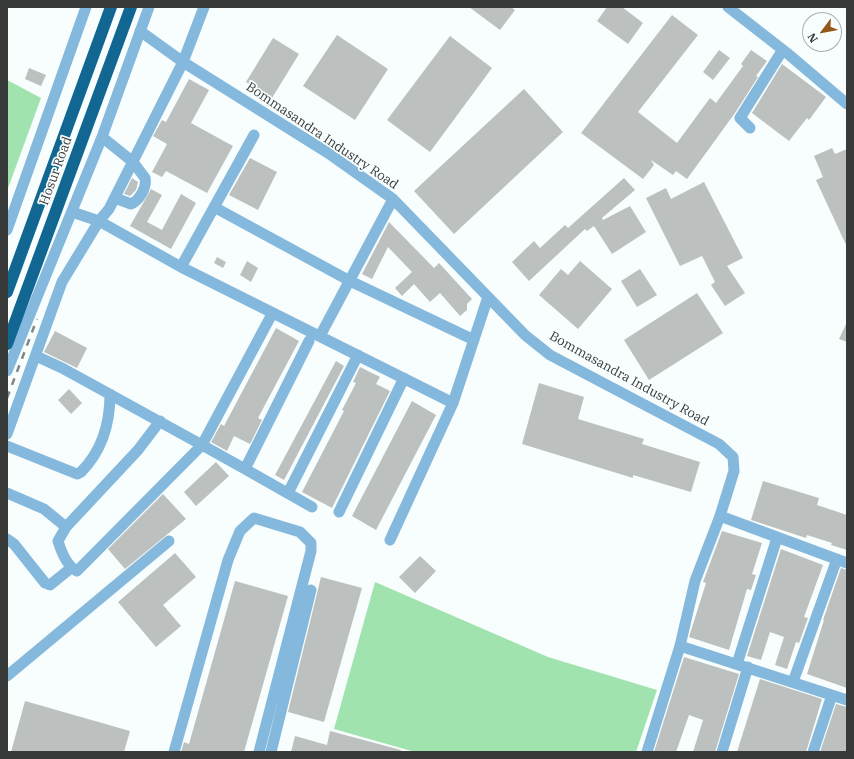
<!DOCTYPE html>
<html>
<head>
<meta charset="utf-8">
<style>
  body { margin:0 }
  #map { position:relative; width:854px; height:759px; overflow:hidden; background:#f8fdfd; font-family:"IBM Plex Serif",serif }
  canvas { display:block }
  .frame { position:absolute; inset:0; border:8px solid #383a3a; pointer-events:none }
  .north { position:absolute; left:802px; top:12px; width:40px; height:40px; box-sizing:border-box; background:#f8fdfd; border:1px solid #abafaf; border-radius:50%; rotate:238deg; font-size:11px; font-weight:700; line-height:16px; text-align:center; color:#383a3a }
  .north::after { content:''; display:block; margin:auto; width:14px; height:18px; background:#935718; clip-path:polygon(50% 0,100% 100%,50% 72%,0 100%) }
</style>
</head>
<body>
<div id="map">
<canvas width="854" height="759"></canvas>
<div class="frame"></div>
<div class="north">N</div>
</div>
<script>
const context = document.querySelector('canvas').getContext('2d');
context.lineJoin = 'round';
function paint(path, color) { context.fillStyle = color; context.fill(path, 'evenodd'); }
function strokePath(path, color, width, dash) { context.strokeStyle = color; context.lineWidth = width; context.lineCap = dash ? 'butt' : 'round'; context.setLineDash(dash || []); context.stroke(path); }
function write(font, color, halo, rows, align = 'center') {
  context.font = font + ' "IBM Plex Serif",serif'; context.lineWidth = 3.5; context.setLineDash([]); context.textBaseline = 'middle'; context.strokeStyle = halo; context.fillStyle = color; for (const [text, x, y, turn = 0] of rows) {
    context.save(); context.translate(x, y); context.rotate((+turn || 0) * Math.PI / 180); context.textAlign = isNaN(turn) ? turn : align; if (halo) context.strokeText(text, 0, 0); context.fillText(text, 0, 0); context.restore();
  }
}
paint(new Path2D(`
  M7,80L41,98L7,191Z
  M375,582L548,657L657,690L636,752H415L334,729Z`), '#a1e3ae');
paint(new Path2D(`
  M469,7H511L515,10L500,30Z
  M607,7H622L643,23L628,44L597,21Z
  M672,15L698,35L638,112L677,143L710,98L716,103L743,66L741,64L751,50L767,61L756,76L758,77L735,113L687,179L676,171L673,175L651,160L654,165L643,179L581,133Z
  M337,35L388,69L355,120L303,86Z
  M450,36L492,68L430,152L387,120Z
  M273,38L299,54L272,98L246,82Z
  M719,50L730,58L713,80L703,72Z
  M782,64L826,97L809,120L807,118L789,141L752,113Z
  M29,68L46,75L41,86L25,79Z
  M189,79L209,90L191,123L233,146L207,193L166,171L162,177L152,172L167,144L153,136L162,120L166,122Z
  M524,89L563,132L454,234L414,191Z
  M832,148L835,154L847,149V247L816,180L823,177L814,156Z
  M250,158L277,172L258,210L229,195Z
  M132,178L138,182L136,190L130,196L124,194Z
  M624,178L635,190L602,218L603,220L630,206L646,232L612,254L594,226L587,231L585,229L529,281L512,262L534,241L540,248L565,225L568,228Z
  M704,182L743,258L727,266L745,293L725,306L711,285L715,282L702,256L680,266L646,198L666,188L671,199Z
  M151,189L162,195L147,222L162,230L181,194L196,203L171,249L130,226Z
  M389,222L434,268L439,263L472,299L467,304V310L460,316L440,293L430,302L414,284L402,296L395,288L412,272L388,247L372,279L362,274Z
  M217,257L226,262L223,268L214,263Z
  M247,261L258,268L251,282L240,275Z
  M580,261L612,289L578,329L539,295L561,269L568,275Z
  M640,269L657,295L637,307L621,281Z
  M697,293L723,333L649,380L624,340Z
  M847,322V342L839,339Z
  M276,328L299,341L258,418L262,420L250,444L234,436L227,451L211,442L221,424L224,426Z
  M55,331L87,348L77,368L44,352Z
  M336,361L344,366L284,480L275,475Z
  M360,367L380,377L376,384L390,391L332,508L302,492L344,411L342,410L356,383L353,382Z
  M539,383L584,397L578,419L644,439L642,444L700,462L691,492L633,475V478L522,444Z
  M69,389L82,403L71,414L58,400Z
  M412,401L436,415L376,530L352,516Z
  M216,462L229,476L196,506L184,492Z
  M763,481L819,498L817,505L847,515V550L831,545L832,543L807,535L806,538L751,520Z
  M163,494L186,519L125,569L108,549Z
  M722,531L762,543L752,574L756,575L751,590L747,589L729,650L689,637L706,583L703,582Z
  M781,549L823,565L804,617L808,618L799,643L796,642L787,669L775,665L784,637L770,632L761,660L747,656Z
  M175,553L196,577L163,605L181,626L156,647L118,602Z
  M420,556L436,571L415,593L399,577Z
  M841,568L847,570V688L807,674L824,620H823Z
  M321,577L362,588L324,722L288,712Z
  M235,581L288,596L244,752H181L184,742L189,744Z
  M684,657L739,674L715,752H693L703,720L689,715L676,752H654Z
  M760,679L822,699L806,752H737Z
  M25,701L130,731L124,752H11Z
  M836,704L847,707V752H820Z
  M330,731L401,750L400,752H291L295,736L327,745Z`), '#bcc0bf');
strokePath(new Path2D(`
  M728,7L787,53L847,104
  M140,31L183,62L328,153L393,199L525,335L550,355L719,444L733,457L734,471L720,516L695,581L680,646L647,752
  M750,128L740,118L782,51
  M102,137L133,162L145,178C147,187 140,200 131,204L115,198
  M214,207L350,281L474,340
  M72,212L99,221L181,267L453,403L390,540
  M7,230L86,7
  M181,267L254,135
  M320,336L393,199
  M309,341L245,469L312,507
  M36,356L62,368L202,445L272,314
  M7,371L102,137L149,7
  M453,403L488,297
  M160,421L138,450L66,527L58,541C61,551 67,566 77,571L202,445L245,469
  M7,434L62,282L99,221L109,209L183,62L204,7
  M7,446L77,474L81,472C102,451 110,422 110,394
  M7,493L44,509L66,527
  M288,493L358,355
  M339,512L404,378
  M720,516L847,563
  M7,539L14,544L45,583L50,585L71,568
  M680,646L847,700
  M737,664L777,538
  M7,676L169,541
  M793,682L837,559
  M174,752L228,560L240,531L254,518L300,532L311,543V551L259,752
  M271,752L311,590
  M722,752L748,667
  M813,752L832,695`), '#84b9dd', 11);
strokePath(new Path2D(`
  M7,292L111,7
  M7,344L131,7`), '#116692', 12);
strokePath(new Path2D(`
  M7,398L37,319`), '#828686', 2.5, [7, 7]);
write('13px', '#383a3a', '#f8fdfd', [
  ["Bommasandra Industry Road",322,136,34],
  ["Hosur Road",56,171,-70],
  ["Bommasandra Industry Road",629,379,29]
]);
</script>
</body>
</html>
